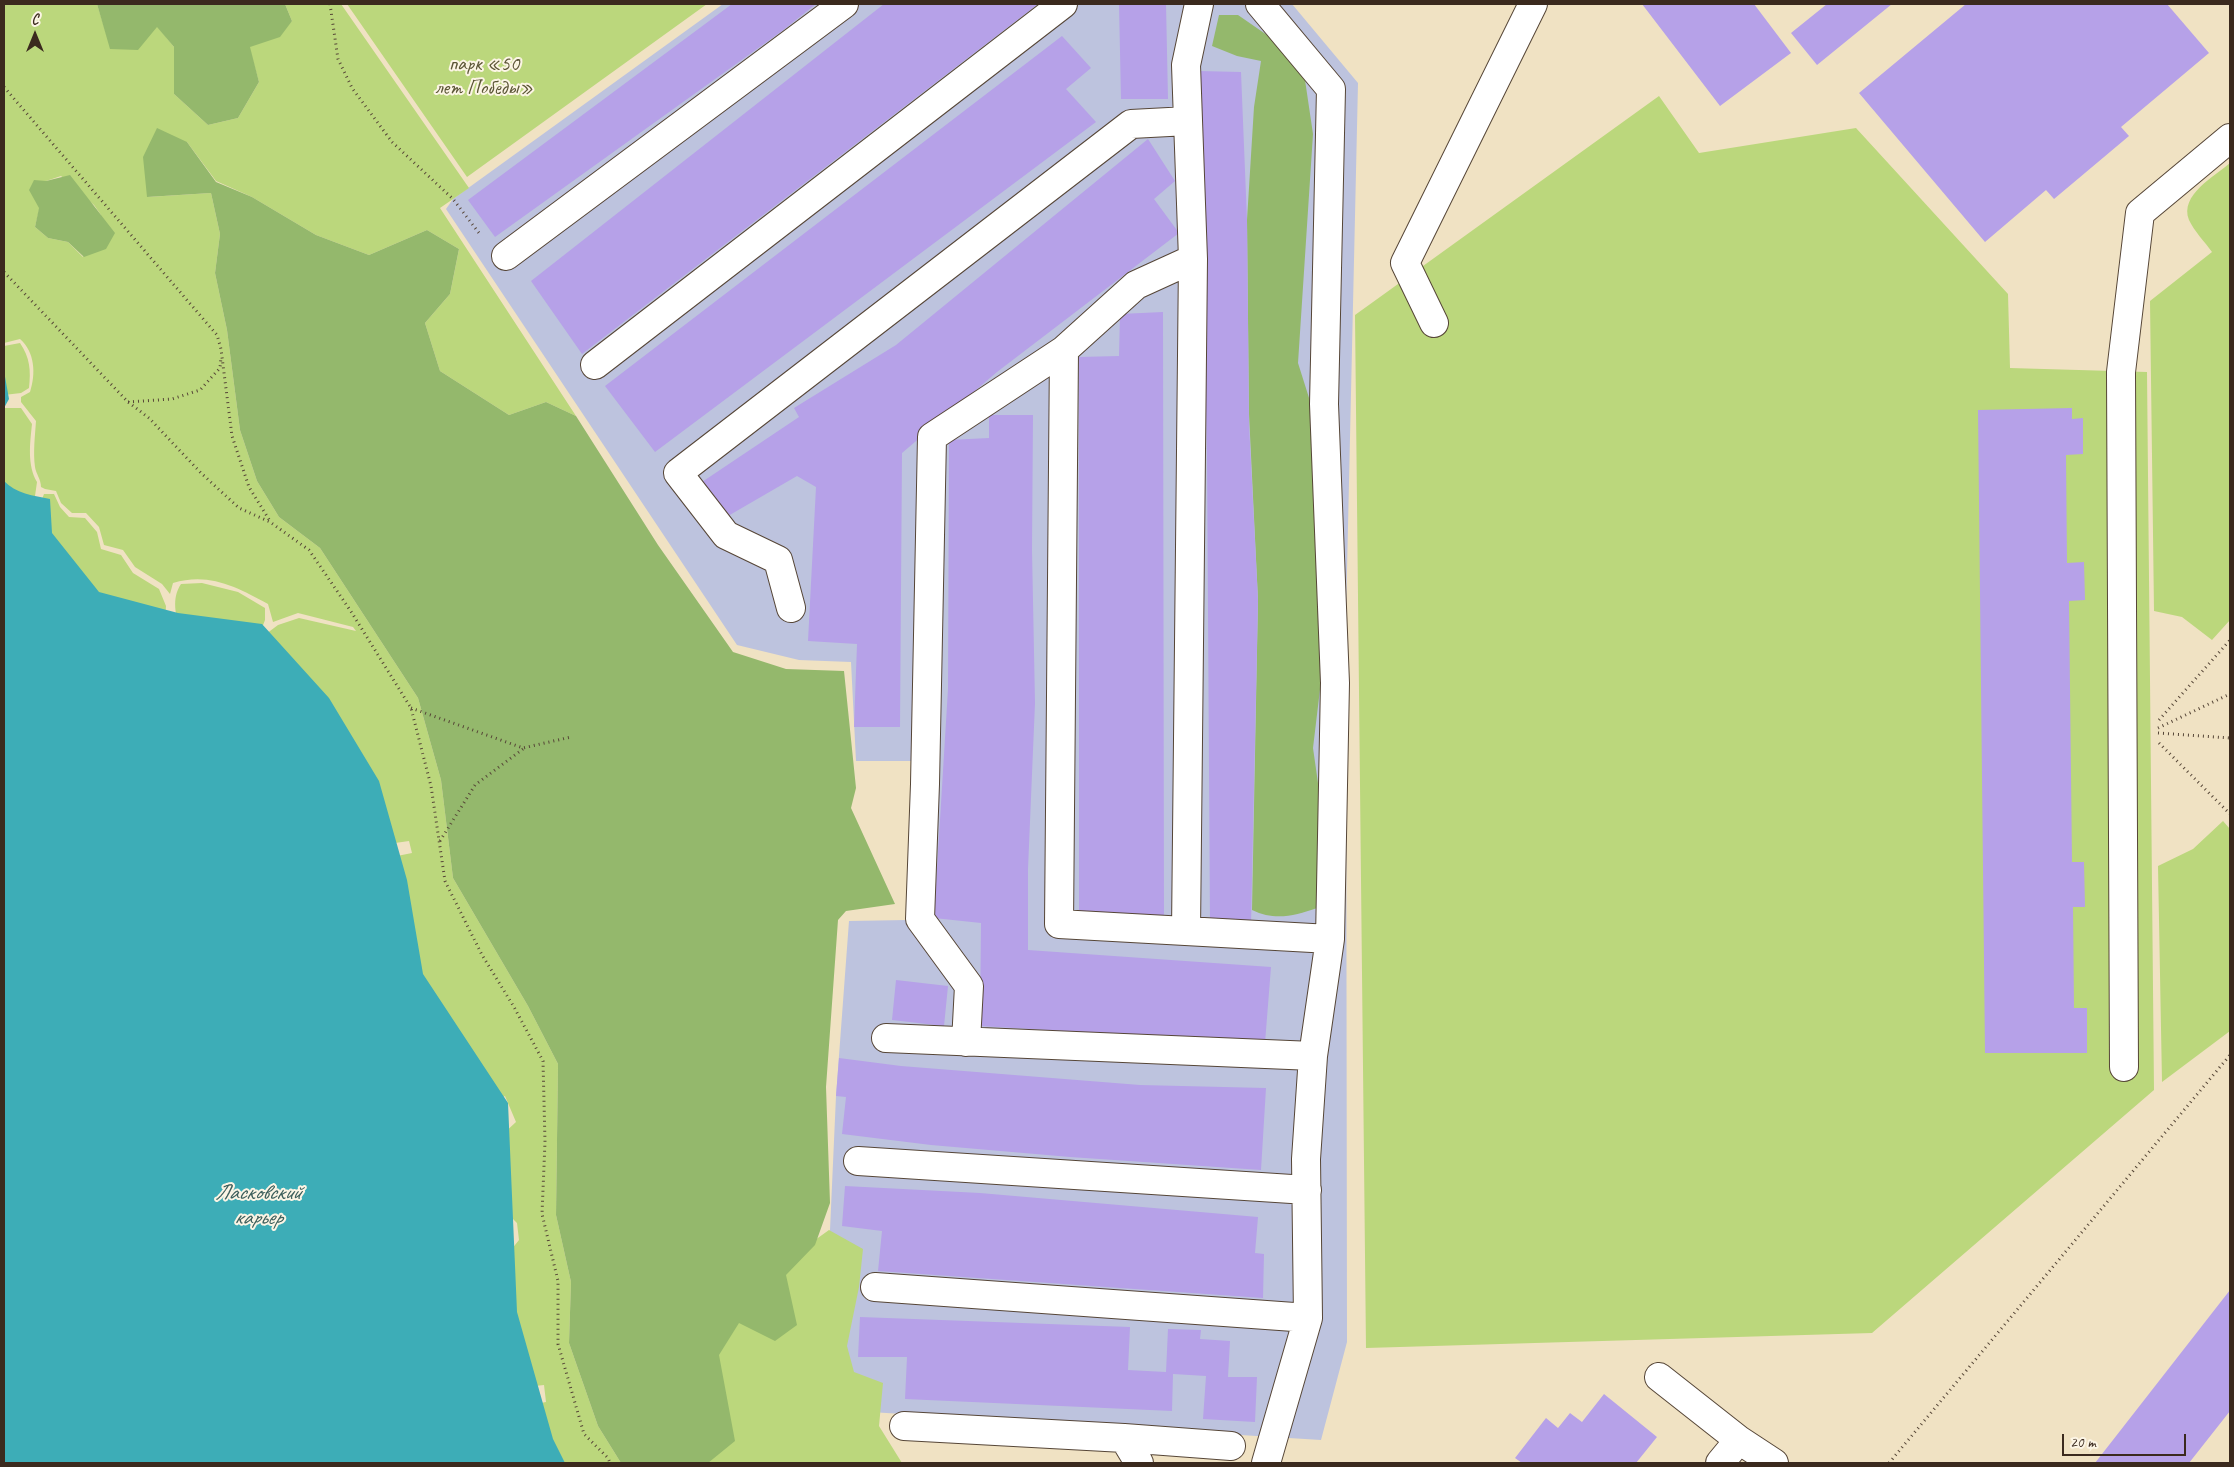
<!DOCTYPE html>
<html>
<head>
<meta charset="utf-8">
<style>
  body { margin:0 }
  #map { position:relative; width:2234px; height:1467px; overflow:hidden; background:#f0e2c3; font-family:Caveat,sans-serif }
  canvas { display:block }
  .frame { position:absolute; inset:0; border:5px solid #3b2a1e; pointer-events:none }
  .north { position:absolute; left:10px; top:10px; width:50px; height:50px; -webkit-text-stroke:4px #fcf5e5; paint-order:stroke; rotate:0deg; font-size:14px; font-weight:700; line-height:20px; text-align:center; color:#3b2a1e }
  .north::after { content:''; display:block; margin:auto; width:18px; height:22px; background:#3b2a1e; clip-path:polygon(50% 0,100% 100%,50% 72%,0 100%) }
  .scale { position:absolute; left:2062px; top:1434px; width:124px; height:22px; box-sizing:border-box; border:2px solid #3b2a1e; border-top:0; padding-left:6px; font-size:15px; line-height:18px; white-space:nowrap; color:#3b2a1e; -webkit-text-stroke:4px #fcf5e5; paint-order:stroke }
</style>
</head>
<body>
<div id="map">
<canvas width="2234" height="1467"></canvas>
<div class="frame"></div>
<div class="north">С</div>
<div class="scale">20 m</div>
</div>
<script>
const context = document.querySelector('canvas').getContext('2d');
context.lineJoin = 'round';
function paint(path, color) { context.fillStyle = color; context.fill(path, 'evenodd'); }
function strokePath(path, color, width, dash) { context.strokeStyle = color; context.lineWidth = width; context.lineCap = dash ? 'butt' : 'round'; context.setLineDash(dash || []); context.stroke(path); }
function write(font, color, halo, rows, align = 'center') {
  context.font = font + ' Caveat,sans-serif'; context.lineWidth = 4; context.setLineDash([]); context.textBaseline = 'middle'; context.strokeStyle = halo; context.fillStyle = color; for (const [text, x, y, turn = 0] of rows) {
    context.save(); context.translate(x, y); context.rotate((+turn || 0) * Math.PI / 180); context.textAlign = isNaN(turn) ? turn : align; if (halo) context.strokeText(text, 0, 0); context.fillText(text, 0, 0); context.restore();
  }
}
paint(new Path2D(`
  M723,4H1292L1358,83L1346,615L1347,1342L1321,1440L822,1409L836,1096L849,921L907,920L915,761H856L851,662L799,660L737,645L446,209L453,199Z`), '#bdc3de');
paint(new Path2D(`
  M4,4H97L111,49L157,26L174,47V94L208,125L238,118L259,82L249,47L292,21L285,4H341L469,188L440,208L576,416L546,402L509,415L440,371L425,323L450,294L459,249L427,230L369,255L316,235L252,197L216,181L187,142L148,197L211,193L220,234L215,273L227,330L240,430L257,481L279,517L320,548L418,698L441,780L453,878L528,1006L558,1064L556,1215L571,1282L569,1343L598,1426L621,1463H536L515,1408L546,1402L544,1385L517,1388L507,1255L519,1240L517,1223L503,1209L502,1135L516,1122L505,1096L498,1100L441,1090L387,858L412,853L409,841L388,844L250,646L278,625L299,618L356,631L353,627L298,613L273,622L268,604C237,587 209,572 173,583L170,594L162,584L135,567L123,550L104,545L99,527L86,513H72L61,503L56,491L45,489L41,487C41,479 36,474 35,467C33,452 35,436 36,421L21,402V397L30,392C36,374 35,352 20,339L4,343ZM61,176L94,205L101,215L83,257L68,242L48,238L35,227L46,181Z
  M347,4H707L467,177Z
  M1659,96L1699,153L1856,128L2008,294L2010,368L2147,372L2154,1090L1872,1333L1366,1348L1355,315Z
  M2230,163V620L2212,640L2182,617L2154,611L2150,301L2212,252C2205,242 2194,231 2189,220C2179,195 2215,176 2230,163Z
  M20,343C30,358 31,370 29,388L21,393L4,395V346Z
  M4,408H21L32,424C30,443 27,465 37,482L34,503L4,517Z
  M44,494H54L60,507L69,517L85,518L97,532L101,549L121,555L133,573L159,589L166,606L165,622L67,588L39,507Z
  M202,583L238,592L265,608V620L260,633L180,632C176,615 171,599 181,584Z
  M2223,821L2230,829V1031L2162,1082L2158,866L2193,849Z
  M829,1230L863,1249L859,1287L847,1346L854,1372L883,1383L879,1426L902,1463H682L730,1301Z`), '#bbd77c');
paint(new Path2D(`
  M97,4H285L292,21L280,37L250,47L259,82L238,118L208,125L174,94V47L157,27L138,50L110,49Z
  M1219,15H1238L1280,44L1305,80L1313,134L1298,363L1316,420L1313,475L1319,513L1323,610L1321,681L1313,748L1321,804V876L1317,908C1294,916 1275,921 1252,910L1258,600L1249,414L1247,220L1254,107L1261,61L1237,56L1212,46Z
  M157,128L187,142L216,182L252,197L316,235L369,255L427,230L459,249L450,294L425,323L440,371L509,415L546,402L576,416L658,545L733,652L786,669L844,671L856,788L851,808L895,904L846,911L838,920L826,1087L830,1203L815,1245L786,1275L797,1325L775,1341L739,1323L719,1355L735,1441L708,1463H621L598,1426L569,1343L571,1282L556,1215L558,1064L528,1006L453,878L441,780L418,698L320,548L279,517L257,481L240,430L227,330L215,273L220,234L211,193L147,197L143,157Z
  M70,175L115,233L106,249L84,257L68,242L48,238L35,227L39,208L29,190L34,180L46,181Z`), '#94b86c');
paint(new Path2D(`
  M4,371L9,399L4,408Z
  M4,481C15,493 34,496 50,499L52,533L99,592L178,613L262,624L329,698L379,781L407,880L423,974L508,1103L517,1312L553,1439L565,1463H4Z`), '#3dadb7');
paint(new Path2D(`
  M732,4H816L782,31L495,237L468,200Z
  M884,4H1038L582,354L531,281Z
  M1119,4H1166L1168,99H1121Z
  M1642,4H1754L1791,53L1720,106Z
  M1827,4H1892L1817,65L1791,33Z
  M1966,4H2167L2209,53L2121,127L2129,136L2054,199L2046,190L1985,242L1859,93Z
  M1062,36L1091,68L1066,89L1096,122L655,452L605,386Z
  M1199,71L1241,72L1247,220L1249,424L1258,600L1251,925L1210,924L1207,455Z
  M1148,139L1175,181L1154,199L1179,233L997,372L902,453L900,727H854L857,644L808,641L816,487L797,476L728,516L702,482L799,417L794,408L896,345Z
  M1163,312L1164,916L1079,915V357L1119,356L1120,314Z
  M2072,408V419L2083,418V454L2066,455L2067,563L2084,562L2085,600L2069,601L2072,862H2084L2085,907H2073L2074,1008H2087V1053H1985L1978,410Z
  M989,415H1033L1032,550L1035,703L1028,869V950L1271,967L1265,1043L980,1026L981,923L934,918L948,689L949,440L989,438Z
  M896,980L948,986L944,1026L892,1020Z
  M839,1058L901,1066L1140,1085L1266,1088L1261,1170L1070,1157L931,1145L842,1134L846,1097L836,1096Z
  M845,1186L980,1193L1258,1217L1255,1253L1264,1254L1263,1298L878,1271L882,1231L842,1226Z
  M2230,1290V1411L2189,1463H2095Z
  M860,1317L1130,1327L1128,1370L1166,1372L1168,1329L1201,1330L1200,1339L1230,1341L1228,1377H1257L1255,1422L1203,1419L1206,1376L1173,1374L1172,1411L905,1399L907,1357H858Z
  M1604,1394L1657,1437L1636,1463H1522L1515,1458L1546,1418L1558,1428L1570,1413L1582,1422Z`), '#b6a1e8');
const minor = new Path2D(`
  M1260,4L1331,89L1324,404L1335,683L1330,939
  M506,256L844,4
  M1434,323L1405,263L1533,4
  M1064,350L1059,924L1330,939L1313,1056L1306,1159L1308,1318L1266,1463
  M595,365L1063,4
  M791,608L778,560L726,535L678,473L1131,124L1188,121
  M1186,931L1193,259L1186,65L1199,4
  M886,1038L1313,1056
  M966,1042L969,986L920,919L925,784L932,437L1064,350L1136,285L1193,259
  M2124,1067L2121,372L2140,213L2230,138
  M858,1161L1307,1190
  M875,1287L1308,1318
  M1659,1377L1739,1440L1774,1463
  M904,1426L1124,1438L1139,1463
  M1124,1438L1231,1446
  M1720,1463L1739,1440`);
strokePath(minor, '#564637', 30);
strokePath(new Path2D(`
  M330,4L338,59L352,88L392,142L453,199L479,233
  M4,87L217,335L221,349L232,436L249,487L270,521
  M4,272L128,402L149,418L201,473L239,508L270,522L309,550L352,613L411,708L431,786L445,881L482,955L514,1007L543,1061L545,1142L542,1214L558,1281V1344L584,1434L608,1458L610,1463
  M128,402L172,399L200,390L220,368L221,357
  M411,708L523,748L571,737
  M2159,720L2230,640
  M2158,728L2230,694
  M2158,733L2230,738
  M2159,743L2230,814
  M440,841L475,785L523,749
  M1889,1463L2230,1055`), '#564637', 3, [1, 4]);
strokePath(minor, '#fff', 28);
write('21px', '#5b5536', '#fcf5e5', [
  ["парк «50",484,64],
  ["лет Победы»",484,88]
]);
write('italic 22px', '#3c5e5b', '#fcf5e5', [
  ["Ласковский",258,1193],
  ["карьер",258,1218]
]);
</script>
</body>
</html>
